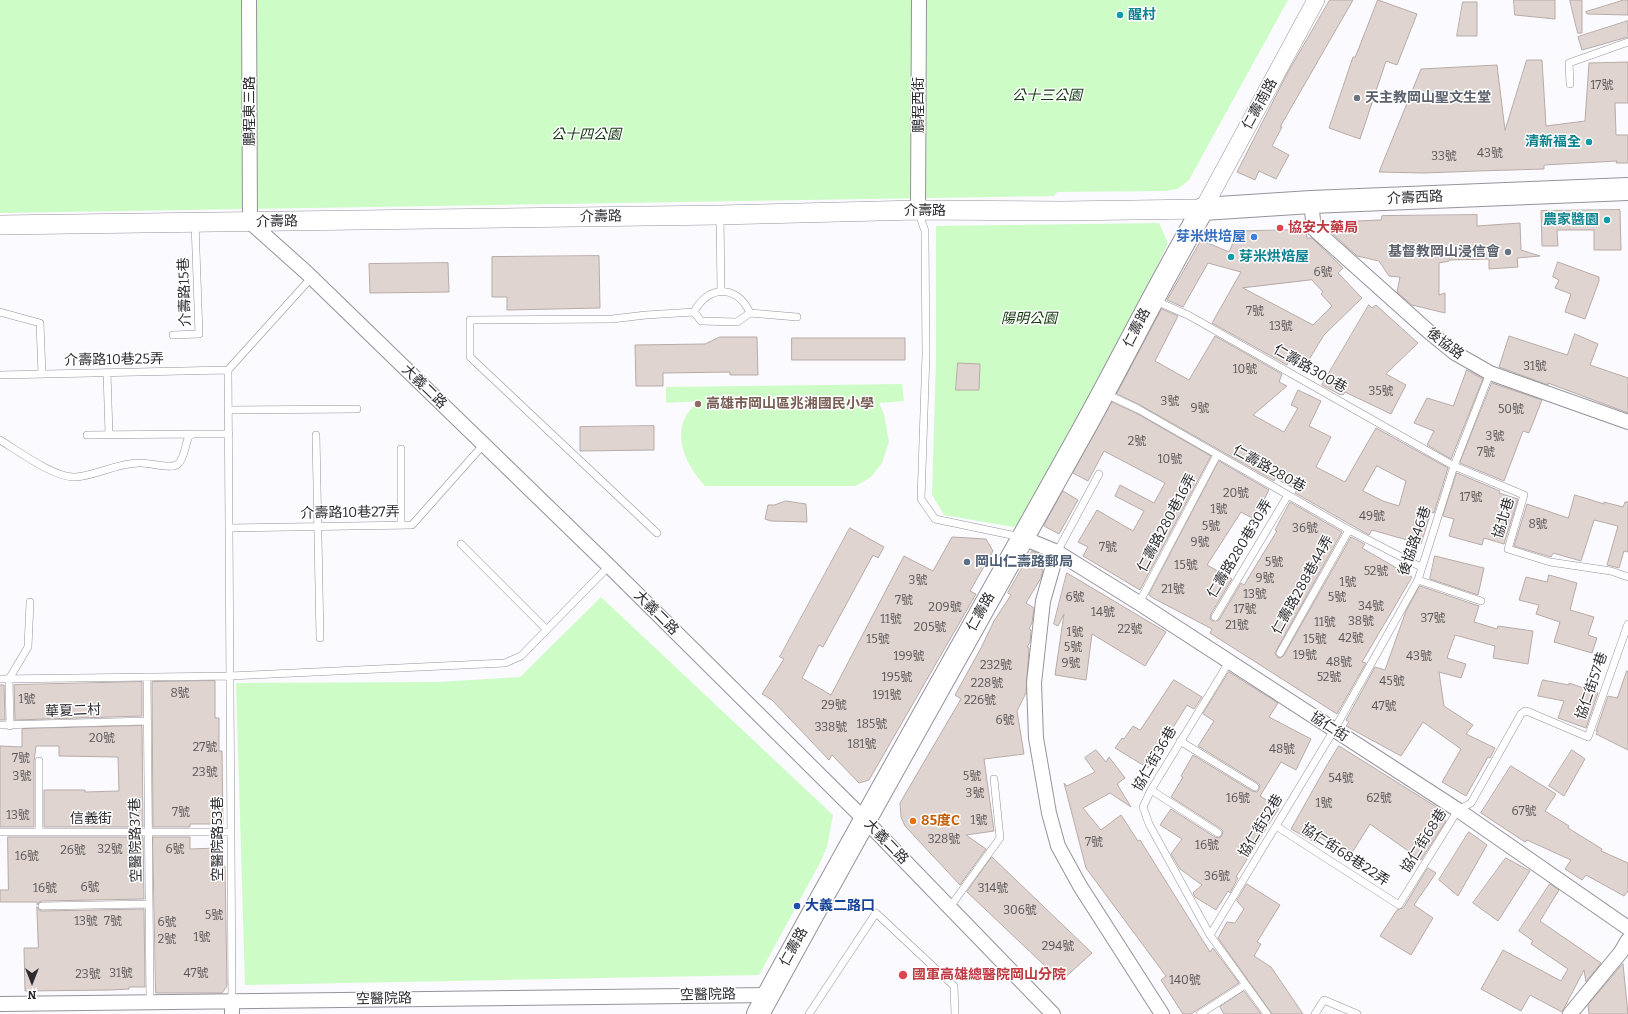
<!DOCTYPE html>
<html>
<head>
<meta charset="utf-8">
<style>
  body { margin:0 }
  #map { position:relative; width:1628px; height:1014px; overflow:hidden; background:#fbfafe; font-family:Bitter,serif }
  canvas { display:block }
  .north { position:absolute; left:12px; top:962px; width:40px; height:40px; -webkit-text-stroke:3px #fff; paint-order:stroke; rotate:180deg; font-size:11px; font-weight:700; line-height:16px; text-align:center; color:#2c2b2f }
  .north::after { content:''; display:block; margin:auto; width:14px; height:18px; background:#2c2b2f; clip-path:polygon(50% 0,100% 100%,50% 72%,0 100%) }
</style>
</head>
<body>
<div id="map">
<canvas width="1628" height="1014"></canvas>
<div class="north">N</div>
</div>
<script>
const context = document.querySelector('canvas').getContext('2d');
context.lineJoin = 'round';
function paint(path, color) { context.fillStyle = color; context.fill(path, 'evenodd'); }
function strokePath(path, color, width, dash) { context.strokeStyle = color; context.lineWidth = width; context.lineCap = dash ? 'butt' : 'round'; context.setLineDash(dash || []); context.stroke(path); }
function write(font, color, halo, rows, align = 'center') {
  context.font = font + ' Bitter,"Noto Sans TC",serif'; context.lineWidth = 3; context.setLineDash([]); context.textBaseline = 'middle'; context.strokeStyle = halo; context.fillStyle = color; for (const [text, x, y, turn = 0] of rows) {
    context.save(); context.translate(x, y); context.rotate((+turn || 0) * Math.PI / 180); context.textAlign = isNaN(turn) ? turn : align; if (halo) context.strokeText(text, 0, 0); context.fillText(text, 0, 0); context.restore();
  }
}
paint(new Path2D(`
  M0,0H1288L1189,180L1178,189L1166,191L1057,192L1054,196L0,213Z
  M1159,223L1168,243L1097,395L1024,529L944,515L932,495L936,358V226Z
  M902,384L904,401L879,403L884,414L889,442L882,463L871,477L856,486H705C687,466 670,435 690,410C693,407 696,404 699,401L666,403V387Z
  M601,597L833,815L827,847L821,861L759,975L245,985L236,683L439,682L520,677Z`), '#cdfcc7');
const building = new Path2D(`
  M1330,0H1353L1280,127H1282L1272,146L1289,155L1276,179L1259,171L1255,180L1237,172L1288,72Z
  M1378,0L1417,14L1397,65L1386,61L1360,139L1329,128L1353,57H1355Z
  M1514,0H1555V19L1515,15Z
  M1570,0H1582V33H1578Z
  M1624,0H1628V15L1587,14L1586,12Z
  M1463,2H1477V36H1457Z
  M1628,21V37L1582,50L1578,37Z
  M1527,60H1542L1546,126L1585,121L1589,63L1628,62V103H1615L1616,135H1628V163H1616L1617,161L1544,165V169L1478,171L1424,173L1379,172L1421,69L1497,65L1505,130Z
  M1620,210L1621,250H1594V230H1557L1558,246H1542L1541,211Z
  M1477,215V226L1520,223L1521,250L1540,256L1517,258L1518,267L1489,269V259L1449,260V261L1439,263V295L1445,293V313L1412,305L1397,292L1400,277L1389,276L1379,261L1357,256L1331,232V222L1381,220L1382,216Z
  M1299,230V231H1306L1307,238H1312L1343,268L1338,273L1362,298L1324,335L1305,366L1291,358L1287,365L1212,323L1241,272L1208,263L1183,307L1167,300L1201,240L1229,252L1237,234L1243,231ZM1312,280L1323,292L1321,294L1332,306L1313,325L1243,288Z
  M599,256L600,308L507,310V297H492V257Z
  M1558,262L1599,277V281L1585,319L1565,312L1571,294L1555,288L1559,280L1553,277Z
  M448,263L449,292L370,293L369,264Z
  M1369,305L1372,308L1376,305L1418,343L1386,374L1406,385L1391,414L1345,392L1343,395L1341,394V395L1322,385Z
  M1162,309L1178,316L1155,361L1189,380L1215,336L1282,374L1279,382L1287,386L1253,415L1284,432L1298,408L1291,405L1298,390L1321,401L1309,426L1331,437L1316,467L1345,482L1376,428L1448,468L1434,513L1431,512L1421,544L1372,530L1369,535L1295,493L1297,490L1275,478L1274,481L1140,405L1117,394ZM1377,466L1406,481L1399,506L1383,501L1363,491Z
  M1575,334L1598,344L1590,365L1628,378V413L1548,383V385L1499,367L1509,336L1567,355Z
  M720,337H757L758,375H730V372L663,373V386H636L635,345L705,344Z
  M792,338H905V360H792Z
  M958,363L980,364L979,390H956Z
  M1467,370L1483,379L1451,459L1427,445L1434,431L1414,423L1427,398L1453,406Z
  M1492,383L1542,400L1529,433L1523,431L1504,481L1460,463Z
  M1112,402L1136,413L1211,456L1140,590L1083,556L1088,547L1078,542L1097,510L1133,531L1144,511L1115,496L1120,485L1154,503L1165,483L1104,451L1088,481L1073,473Z
  M654,426V450L580,451V427Z
  M1219,461L1269,490L1254,519L1241,512L1207,565L1232,579L1211,614L1210,619L1213,621L1219,620L1241,583L1244,585L1277,531L1275,530L1290,502L1342,532L1276,651L1275,653L1277,657L1280,658L1284,655L1351,537L1365,544L1362,548L1412,577L1362,662L1366,663L1337,714L1210,633L1212,629L1153,598L1149,595Z
  M1457,473L1500,491L1499,493L1518,499L1504,544L1484,538L1482,545L1449,536L1454,519L1443,516Z
  M1063,491L1078,500L1059,534L1044,526Z
  M1575,495L1604,504V502L1623,507L1625,502H1628V552L1624,551L1619,568L1607,565L1618,526L1594,520L1581,561L1553,553L1551,557L1514,546L1527,504L1568,518Z
  M786,501L806,504L807,522L771,521L765,519L768,505H774Z
  M850,528L884,547L878,558L873,555L823,647L819,645L802,678L831,695L904,556L933,571L952,537L986,539L993,551L970,591L976,594L869,780L859,783L832,755L829,760L772,700L762,694L784,659L780,657Z
  M1032,551L1047,557L1041,569L1043,570L1041,578L1026,603L1034,608L1032,623L1029,629L1031,630L1030,642L1027,647L1029,648L1026,693L1017,711L1024,754L984,759L994,831L966,835L986,849L960,885L905,826L901,817L900,803L961,699L955,695L981,648L994,621L1011,595L1008,593Z
  M1435,556L1484,568L1478,595L1430,579Z
  M1067,573L1166,632L1145,666L1092,634L1086,680L1055,675L1064,614L1058,626L1054,624Z
  M1549,575L1577,583L1570,610L1594,617L1588,635L1597,638L1592,653L1554,642L1560,622L1536,614L1539,605L1519,600L1526,577L1547,582Z
  M1420,586L1479,606L1474,622L1497,629L1498,626L1533,631L1528,664L1493,658L1495,646L1455,635L1447,658L1466,664L1461,678L1439,672L1444,706L1473,725L1466,734L1495,748L1490,758L1488,757L1466,796L1442,782L1461,749L1423,722L1401,756L1346,726L1349,722L1346,720L1375,667L1385,670L1406,611Z
  M1627,671L1628,672V750L1596,734L1598,731H1596L1608,696L1617,698Z
  M1229,672L1278,703L1269,717L1311,739L1296,770L1281,762L1260,796L1279,808L1236,877L1238,878L1230,893L1228,891L1216,910L1195,897L1193,893L1202,885L1180,869L1171,854L1182,839L1160,825L1171,809L1215,837L1220,838L1222,835L1223,831L1221,829L1171,797L1183,777L1181,776L1193,755L1252,791L1257,792L1259,789L1260,785L1258,783L1198,746L1214,721L1203,714Z
  M1174,680L1202,697L1194,709L1187,705L1148,768L1115,748L1122,738L1124,739L1133,726L1140,730Z
  M1543,680L1569,685V683L1598,693L1586,728L1558,718L1564,701L1538,696Z
  M215,681V718H219V751H222L223,824H190V827H153L152,682Z
  M142,682V716L15,720L14,685Z
  M0,685H4L5,720H0Z
  M142,726L143,827H44V790H85V792L119,791L118,757L59,756V746H36L34,761V827H0V746L22,747V729Z
  M1339,746L1443,811L1439,818L1446,821L1421,860L1370,824L1350,856L1320,837L1316,843L1291,829L1327,765Z
  M1096,750L1106,762L1109,757L1125,778L1117,784L1131,807L1110,793L1083,808L1101,830L1121,815L1138,841L1140,840L1210,952L1213,948L1239,983L1191,1014H1183L1161,980L1166,976L1086,868L1064,783L1067,786L1095,772L1085,758Z
  M1572,750L1585,759L1564,796L1549,786Z
  M1511,766L1556,794L1545,811L1569,826L1568,828L1602,849L1601,851L1628,863V891L1624,896L1586,875L1582,880L1565,869L1571,860L1527,840L1525,842L1481,813Z
  M1469,832L1487,845L1458,896L1439,880Z
  M8,837H143L144,899L42,901L39,902L37,905V902H0V890H8Z
  M153,837H190V849L218,848L219,866H225L227,986L222,993H156Z
  M992,857L1092,953L1061,981L967,892Z
  M1506,858L1530,871L1498,921L1473,903Z
  M1428,868L1436,873L1414,905L1433,918L1411,955L1380,936L1397,910L1403,908Z
  M1247,884L1280,905L1257,942L1261,944L1254,956L1271,967L1303,1014H1272L1218,938L1227,922L1235,923L1244,909L1237,901Z
  M1550,884L1559,890L1540,921L1601,963L1586,982L1584,970L1562,1012L1530,995L1521,1011L1481,989L1503,950L1561,981L1568,969L1531,944L1533,941L1519,931Z
  M37,907L39,910L42,911L144,909L145,987H129V989L111,990L25,991L24,948H38Z
  M1623,964L1628,1014H1589L1588,1005Z
  M1244,991L1261,1014H1224L1220,1007Z`);
paint(building, '#e0d4d0');
strokePath(building, '#b7aba7', 1);
const service = new Path2D(`
  M1570,84L1569,63L1628,42
  M918,211L925,231V239L926,354L921,499L935,519L1021,537
  M720,215L721,291
  M1156,301L1188,315L1454,466L1524,495L1508,549L1550,562L1611,571L1628,577
  M0,312L40,323L42,374
  M694,312C708,285 737,284 750,313
  M173,335L199,334L195,223
  M228,370L232,1001
  M228,370L311,278
  M107,373L109,434
  M0,375L228,370
  M1106,394L1138,409L1349,530L1421,567
  M229,410L357,409
  M87,435L193,434
  M316,435L320,638
  M0,440C18,451 56,479 76,477C98,475 117,463 139,463C149,462 171,470 178,464C185,458 185,444 189,436L193,434H229
  M401,449V525
  M229,528L412,525L484,444
  M657,533L470,357V320L612,319L646,315L694,312L701,321L737,322L750,313L797,317
  M461,544L546,629
  M1057,552L1099,474
  M1418,580L1481,601
  M1139,603L1217,455
  M1215,617L1288,495
  M1280,653L1349,530
  M1229,662L1151,790L1143,807L1149,824L1210,935L1267,1014
  M147,677L150,1002
  M0,679L230,676L505,663L521,656L609,566
  M0,725L148,721
  M10,726L9,679L28,647L30,602
  M1180,741L1255,787
  M39,761V832
  M1151,790L1218,833
  M1276,826L1399,905L1458,810L1471,803L1521,714L1525,711L1529,712L1588,737L1628,624
  M0,832H231
  M42,906L149,904
  M950,907L1000,838L994,779
  M1210,935L1334,730L1418,580L1454,466L1490,373
  M809,1014L876,913L954,986L955,1014
  M1200,1014L1245,985
  M1315,1014L1324,1000L1357,1014`);
const minor = new Path2D(`
  M249,0L250,222L307,273L609,566L864,819L1053,1014
  M1311,202L1314,229L1428,331L1455,353L1490,373L1628,422
  M918,210L919,0
  M1023,538L1057,552L1139,603L1458,810L1628,928
  M1057,552L1043,601L1034,683L1036,738L1049,813L1058,846L1080,886L1162,1014
  M0,1004L769,995
  M232,1014V1001
  M1570,1014L1621,952L1628,940`);
const tertiary = new Path2D(`
  M1203,209L1316,0`);
const secondary = new Path2D(`
  M0,225L720,215L918,210L1063,211L1203,209`);
const primary = new Path2D(`
  M758,1014C864,819 974,626 1082,432C1123,358 1160,282 1203,209L1311,202L1628,189`);
strokePath(service, '#95929c', 8);
strokePath(minor, '#95929c', 16);
strokePath(tertiary, '#95929c', 18);
strokePath(secondary, '#95929c', 20);
strokePath(primary, '#95929c', 24);
strokePath(service, '#fff', 7);
strokePath(minor, '#fff', 14);
strokePath(tertiary, '#fff', 17);
strokePath(secondary, '#fff', 19);
strokePath(primary, '#fff', 22);
for (const [x, y, r, color] of [
  [1120,15,4,"#0f9aa8"],
  [1357,98,4,"#6b7280"],
  [1589,142,4,"#0f9aa8"],
  [1607,220,4,"#0f9aa8"],
  [1280,228,4,"#e0444e"],
  [1254,237,4,"#3f7fe0"],
  [1508,252,4,"#6b7280"],
  [1231,257,4,"#0f9aa8"],
  [698,404,4,"#8d6e63"],
  [967,562,4,"#5c6f8a"],
  [913,821,4,"#e8710a"],
  [797,906,4,"#1a4fb4"],
  [903,975,5,"#e0444e"]
]) { const dot = new Path2D(); dot.arc(x, y, r, 0, 2 * Math.PI); context.fillStyle = color; context.fill(dot); strokePath(dot, '#fff', 1.5); }
write('12px', '#595557', null, [
  ["17號",1602,86],
  ["43號",1490,154],
  ["33號",1444,157],
  ["6號",1323,273],
  ["7號",1255,312],
  ["13號",1281,327],
  ["31號",1535,367],
  ["10號",1245,370],
  ["35號",1381,392],
  ["3號",1170,402],
  ["9號",1200,409],
  ["50號",1511,410],
  ["3號",1495,437],
  ["2號",1137,442],
  ["7號",1486,453],
  ["10號",1170,460],
  ["20號",1236,494],
  ["17號",1471,498],
  ["1號",1219,510],
  ["49號",1372,517],
  ["8號",1538,525],
  ["5號",1211,527],
  ["36號",1305,529],
  ["9號",1200,543],
  ["7號",1108,548],
  ["5號",1274,563],
  ["15號",1186,566],
  ["52號",1376,572],
  ["9號",1265,579],
  ["3號",918,581],
  ["1號",1348,583],
  ["21號",1173,590],
  ["13號",1255,595],
  ["6號",1075,598],
  ["5號",1337,598],
  ["7號",904,601],
  ["34號",1371,607],
  ["209號",945,608],
  ["17號",1245,610],
  ["14號",1103,613],
  ["37號",1433,619],
  ["11號",891,620],
  ["38號",1361,622],
  ["11號",1325,623],
  ["21號",1237,626],
  ["205號",930,628],
  ["22號",1130,630],
  ["1號",1075,633],
  ["42號",1351,639],
  ["15號",878,640],
  ["15號",1315,640],
  ["5號",1073,648],
  ["19號",1305,656],
  ["199號",909,657],
  ["43號",1419,657],
  ["48號",1339,663],
  ["9號",1071,664],
  ["232號",996,666],
  ["195號",897,678],
  ["52號",1329,678],
  ["45號",1392,682],
  ["228號",987,684],
  ["8號",180,694],
  ["191號",887,696],
  ["1號",27,700],
  ["226號",980,701],
  ["29號",834,706],
  ["47號",1384,707],
  ["6號",1005,721],
  ["185號",872,725],
  ["338號",831,728],
  ["20號",102,739],
  ["181號",862,745],
  ["27號",205,748],
  ["48號",1282,750],
  ["7號",21,759],
  ["23號",205,773],
  ["3號",22,777],
  ["5號",972,777],
  ["54號",1341,779],
  ["3號",975,794],
  ["16號",1238,799],
  ["62號",1379,799],
  ["1號",1324,804],
  ["67號",1524,812],
  ["7號",181,813],
  ["13號",18,816],
  ["1號",979,821],
  ["328號",944,840],
  ["7號",1094,843],
  ["16號",1207,846],
  ["32號",110,850],
  ["6號",175,850],
  ["26號",73,851],
  ["16號",27,857],
  ["36號",1217,877],
  ["6號",90,888],
  ["16號",45,889],
  ["314號",993,889],
  ["306號",1020,911],
  ["5號",214,916],
  ["13號",86,922],
  ["7號",113,922],
  ["6號",167,923],
  ["1號",202,938],
  ["2號",167,940],
  ["294號",1058,947],
  ["31號",121,974],
  ["47號",196,974],
  ["23號",88,975],
  ["140號",1185,981]
]);
write('bold 14px', '#0d838f', '#fff', [
  ["醒村",1128,15],
  ["清新福全",1581,142,"right"],
  ["農家醬園",1599,220,"right"],
  ["芽米烘焙屋",1239,257]
], 'left');
write('italic 14px', '#10350c', '#fff', [
  ["公十三公園",1047,96],
  ["公十四公園",586,135],
  ["陽明公園",1029,319]
]);
write('bold 14px', '#5b616d', '#fff', [
  ["天主教岡山聖文生堂",1365,98],
  ["基督教岡山浸信會",1500,252,"right"]
], 'left');
write('14px', '#2c2b2f', '#fff', [
  ["仁壽南路",1260,104,-61],
  ["鵬程西街",919,105,-90],
  ["鵬程東三路",250,111,-90],
  ["介壽西路",1415,198,-3],
  ["介壽路",925,211],
  ["介壽路",601,217,-1],
  ["介壽路",277,222,-1],
  ["介壽路15巷",185,292,-92],
  ["仁壽路",1137,328,-63],
  ["後協路",1445,344,37],
  ["介壽路10巷25弄",114,360,-1],
  ["仁壽路300巷",1310,369,30],
  ["大義二路",424,387,44],
  ["仁壽路280巷",1269,469,29],
  ["介壽路10巷27弄",350,513,-1],
  ["協北巷",1504,518,-73],
  ["仁壽路280巷16弄",1167,523,-62],
  ["後協路46巷",1415,541,-71],
  ["仁壽路280巷30弄",1240,549,-59],
  ["仁壽路288巷44弄",1303,585,-61],
  ["仁壽路",981,612,-61],
  ["大義二路",656,613,45],
  ["協仁街57巷",1592,686,-71],
  ["華夏二村",73,711,-2],
  ["協仁街",1329,727,33],
  ["協仁街36巷",1155,759,-60],
  ["信義街",91,819],
  ["協仁街52巷",1261,826,-59],
  ["空醫院路53巷",218,839,-90],
  ["空醫院路37巷",136,840,-91],
  ["協仁街68巷",1424,841,-58],
  ["大義二路",886,842,46],
  ["協仁街68巷22弄",1345,855,33],
  ["仁壽路",794,947,-61],
  ["空醫院路",708,995,-1],
  ["空醫院路",384,999,-1]
]);
write('bold 14px', '#be3a42', '#fff', [
  ["協安大藥局",1288,228],
  ["國軍高雄總醫院岡山分院",912,975]
], 'left');
write('bold 14px', '#366cbe', '#fff', [
  ["芽米烘培屋",1246,237]
], 'right');
write('bold 14px', '#785e54', '#fff', [
  ["高雄市岡山區兆湘國民小學",706,404]
], 'left');
write('bold 14px', '#4e5e75', '#fff', [
  ["岡山仁壽路郵局",975,562]
], 'left');
write('bold 14px', '#c56008', '#fff', [
  ["85度C",921,821]
], 'left');
write('bold 14px', '#164399', '#fff', [
  ["大義二路口",805,906]
], 'left');
</script>
</body>
</html>
